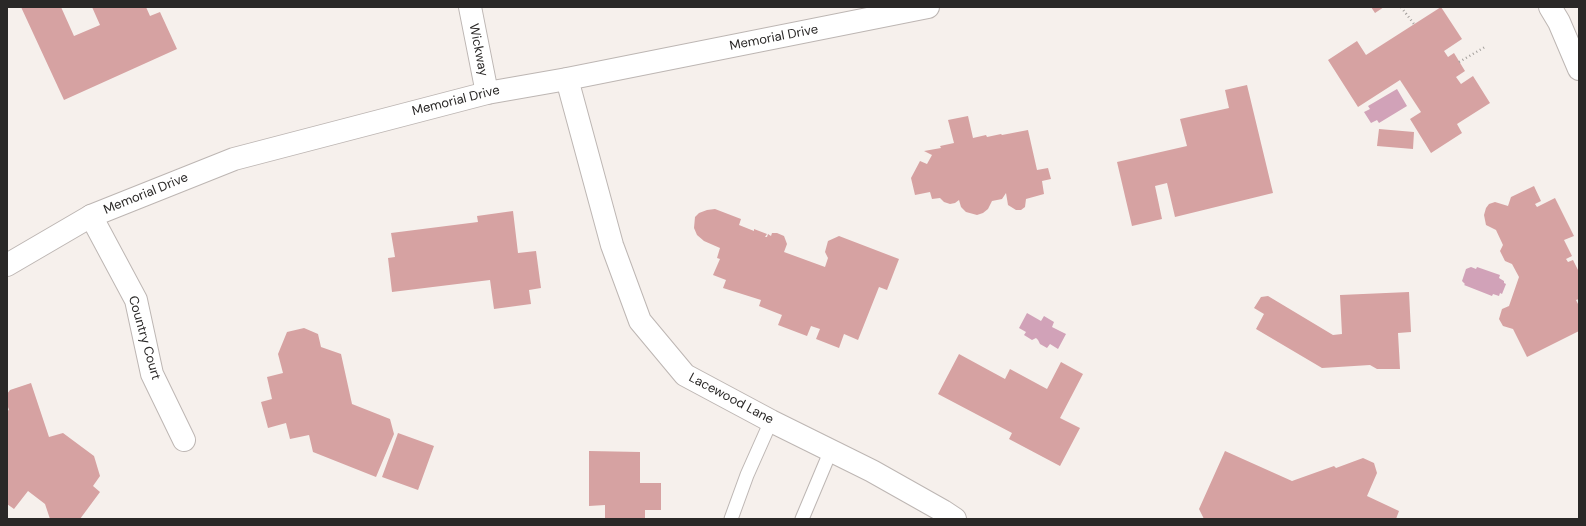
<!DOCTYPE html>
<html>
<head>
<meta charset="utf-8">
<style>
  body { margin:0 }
  #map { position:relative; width:1586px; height:526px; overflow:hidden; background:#f6f0ec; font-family:"DM Sans",sans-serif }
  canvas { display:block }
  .frame { position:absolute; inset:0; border:8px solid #2a2827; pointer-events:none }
</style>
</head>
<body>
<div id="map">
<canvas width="1586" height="526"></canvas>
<div class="frame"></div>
</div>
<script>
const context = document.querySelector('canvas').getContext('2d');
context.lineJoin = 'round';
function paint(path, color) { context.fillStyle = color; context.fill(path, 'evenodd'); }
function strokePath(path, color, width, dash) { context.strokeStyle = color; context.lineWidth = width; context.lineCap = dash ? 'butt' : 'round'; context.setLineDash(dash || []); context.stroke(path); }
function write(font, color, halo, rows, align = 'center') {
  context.font = font + ' "DM Sans",sans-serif'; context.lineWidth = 3.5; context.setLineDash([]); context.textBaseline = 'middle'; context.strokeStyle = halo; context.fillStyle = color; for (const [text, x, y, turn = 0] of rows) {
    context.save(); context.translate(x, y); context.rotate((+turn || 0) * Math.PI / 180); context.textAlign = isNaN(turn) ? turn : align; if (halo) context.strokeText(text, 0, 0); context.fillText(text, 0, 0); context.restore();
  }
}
paint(new Path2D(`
  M1397,89L1407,106L1379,123L1377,120L1371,123L1364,112L1370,109L1368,106Z
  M1471,267L1476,269L1477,267L1500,275L1499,278L1504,281V283L1506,284L1502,294L1500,293L1499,296L1493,294L1492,296L1464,285L1465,284L1462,281L1466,269Z
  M1027,313L1041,321L1044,316L1054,322L1052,327L1066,334L1058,349L1050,344L1047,348L1040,344L1038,340L1036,338L1032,340L1024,335L1026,332L1019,328Z`), '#d1a2b8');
paint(new Path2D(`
  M21,7H61L74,36L100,25L92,7H146L150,16L160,12L177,49L64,100Z
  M1371,7H1384L1375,13Z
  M1441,7L1462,39L1444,51L1448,57L1454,53L1465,71L1456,77L1461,84L1473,76L1490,103L1457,124L1462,133L1431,153L1410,119L1421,112L1400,80L1358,107L1328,60L1357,41L1366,55Z
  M1247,85L1273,193L1175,217L1167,183L1155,186L1162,219L1132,226L1117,162L1187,146L1180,119L1229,108L1225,90Z
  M968,116L973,138L986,135L987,137L1001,134L1002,135L1028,130L1037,170L1048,168L1051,179L1042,181L1044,194L1026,199L1025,207L1021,210H1016L1008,205L1006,193L1002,199L992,201L988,209L983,213L977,215L966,212L961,207L959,200L955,203L950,204L944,202L940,198L932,199L930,192L915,195L911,178L920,161L927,164L932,155L924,151L941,148L940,146L954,143L948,120Z
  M1379,129L1414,132L1413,149L1377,146Z
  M1534,186L1541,201L1535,204L1537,207L1555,198L1574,236L1564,240L1572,256L1566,259L1568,262L1573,260L1579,272V299L1576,300L1579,306V331L1527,357L1513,329L1503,326L1499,319L1502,309L1509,306L1519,277L1512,264L1505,261L1500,251L1503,245L1496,230L1486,225L1484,215L1486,208L1489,204L1495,202L1508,206L1511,197Z
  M715,209L741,219L739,225L754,231V229L767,234L765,237H767L768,234L771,236L772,233H777L784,236L787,244L784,252L825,267L828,258L825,252L828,241L839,236L899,259L887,290L879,287L858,340L844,334L839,348L816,339L820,329L811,326L807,336L778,325L782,315L759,306L761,300L723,288L726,280L713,275L720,259L717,258L720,248L704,241L697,235L694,228L695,217L699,213L707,210Z
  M513,211L518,253L536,251L541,288L529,290L531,304L494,309L490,280L392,292L388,258L395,257L391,233L478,222L477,216Z
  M1409,292L1411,332L1398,333L1400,369H1377L1370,365L1322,368L1256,329L1264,314L1254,308L1261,297L1268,296L1333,335L1342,334L1340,295Z
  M304,328L318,334L321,347L341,354L352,404L390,419L394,434L376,477L313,452L309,435L290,439L286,423L268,428L261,402L272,399L267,377L283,373L278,354L287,332Z
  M959,354L1005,379L1010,369L1047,389L1061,362L1083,374L1060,418L1080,428L1060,466L1009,439L1012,433L938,394Z
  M31,383L49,437L63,433L94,456L100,476L93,486L100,492L80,519H50L45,504L28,491L14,509L7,504V411L9,410L7,404V394L10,390Z
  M398,433L434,446L418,490L382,477Z
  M589,451L640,452V483H661V510H645V519H605V505L589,506Z
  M1225,451L1292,481L1334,466L1336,468L1363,458L1374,463L1377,473L1367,496L1399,511L1396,519H1204L1199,509Z`), '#d6a2a2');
const service = new Path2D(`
  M731,519L747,475L771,421
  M802,519L831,450`);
const minor = new Path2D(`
  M470,7L487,93
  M1550,7L1559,22L1579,69
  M567,79L612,245L640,321L685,375L771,421L872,471L943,511L955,519
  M91,216L136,300L152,374L184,440`);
const tertiary = new Path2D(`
  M7,265L91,216L234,159L487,93L567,79L928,7`);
strokePath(service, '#bdb6b3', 15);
strokePath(minor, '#bdb6b3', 24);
strokePath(tertiary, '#bdb6b3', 24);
strokePath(new Path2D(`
  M1401,7L1414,24
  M1459,62L1485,47`), '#a4a09d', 2.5, [1, 3]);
strokePath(service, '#fff', 13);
strokePath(minor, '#fff', 22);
strokePath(tertiary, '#fff', 22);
write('13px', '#2a2827', '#fff', [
  ["Memorial Drive",774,38,-11],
  ["Wickway",478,50,79],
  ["Memorial Drive",456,101,-14],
  ["Memorial Drive",146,194,-22],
  ["Country Court",144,338,74],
  ["Lacewood Lane",731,399,28]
]);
</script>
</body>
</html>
